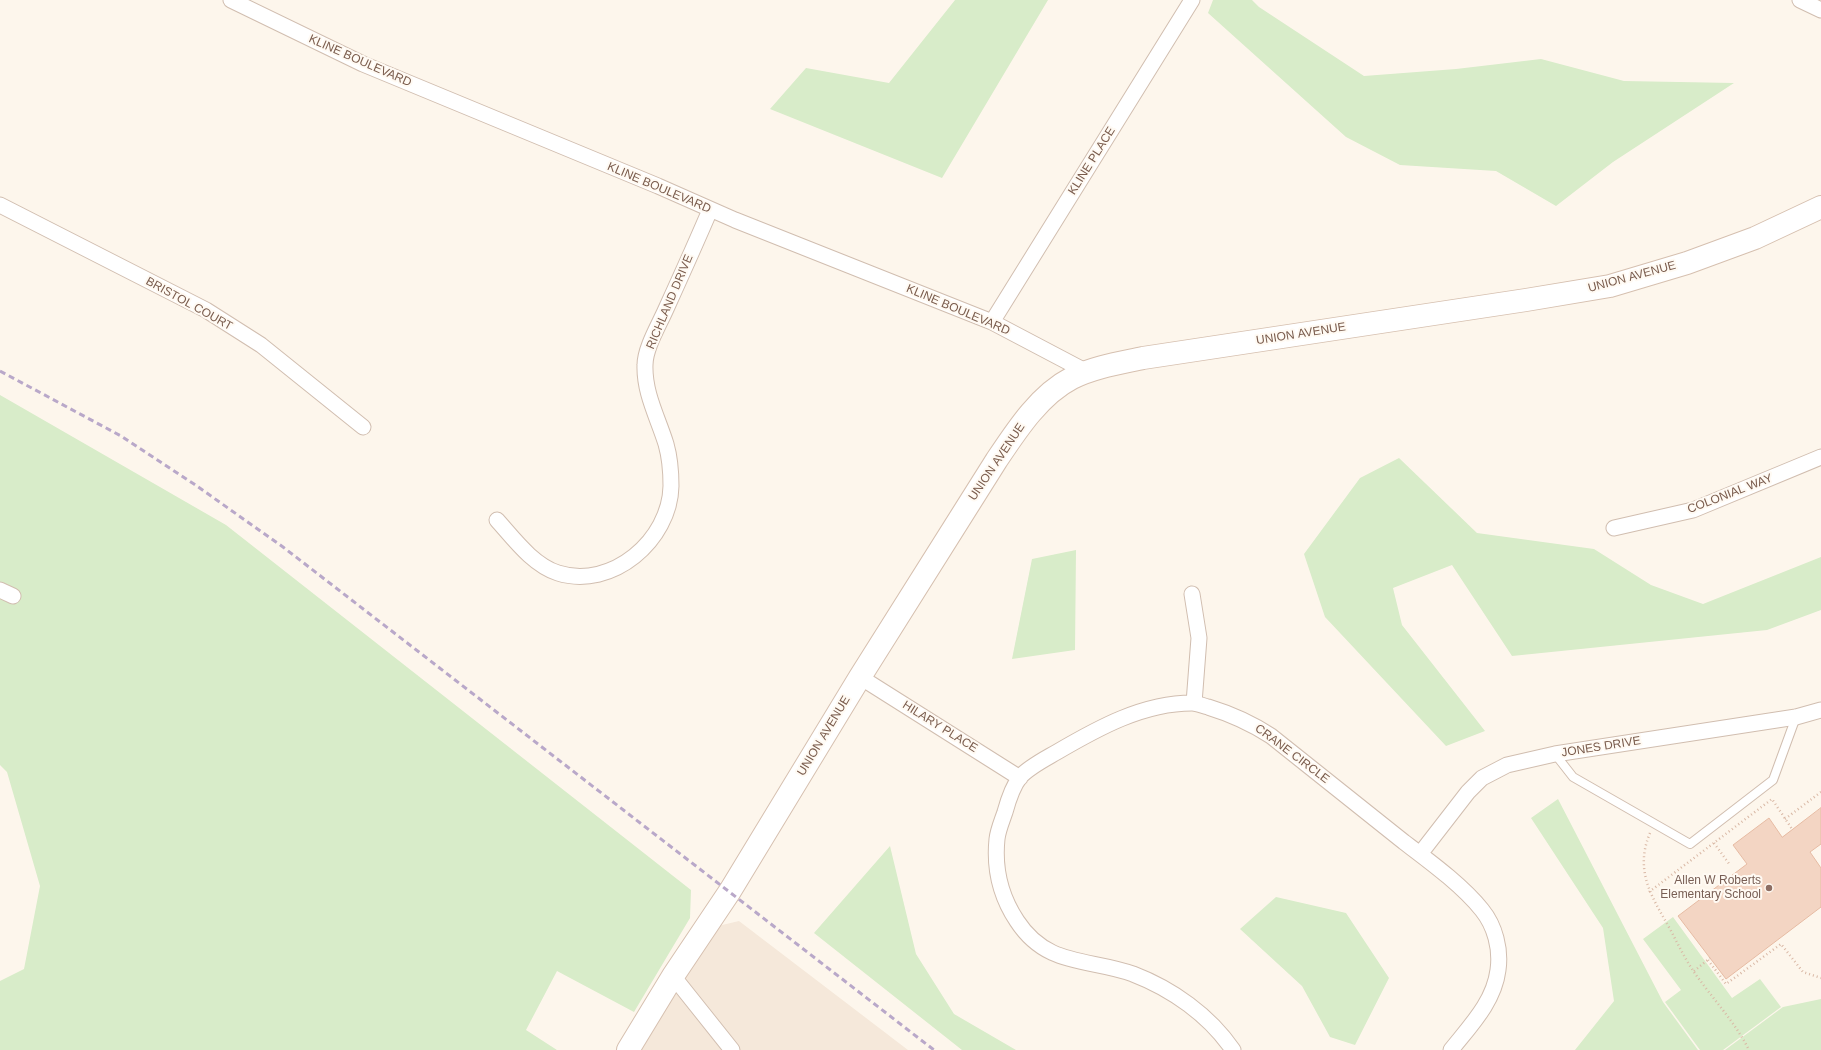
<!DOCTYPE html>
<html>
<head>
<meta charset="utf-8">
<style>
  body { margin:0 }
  canvas { display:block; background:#fdf6ec }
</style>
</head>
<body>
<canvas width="1821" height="1050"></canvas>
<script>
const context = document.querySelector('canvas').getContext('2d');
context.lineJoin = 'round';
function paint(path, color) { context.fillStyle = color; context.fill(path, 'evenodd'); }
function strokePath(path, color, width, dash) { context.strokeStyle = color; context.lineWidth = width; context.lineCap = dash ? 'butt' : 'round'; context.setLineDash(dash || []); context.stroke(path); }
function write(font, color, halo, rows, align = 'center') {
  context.font = font + ' Arial,sans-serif'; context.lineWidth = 4; context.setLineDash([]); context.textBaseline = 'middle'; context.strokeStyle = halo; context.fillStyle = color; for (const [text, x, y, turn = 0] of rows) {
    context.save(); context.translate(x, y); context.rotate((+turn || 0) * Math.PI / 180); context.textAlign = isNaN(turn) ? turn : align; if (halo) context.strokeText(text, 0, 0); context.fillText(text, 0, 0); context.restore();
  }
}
paint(new Path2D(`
  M739,921L908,1050H640L718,926Z`), '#f5e8da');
paint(new Path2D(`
  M955,0H1048L942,178L770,109L806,68L889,83Z
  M1213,0H1252L1259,7L1364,76L1456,69L1541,59L1624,81L1734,83L1613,162L1556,206L1496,171L1400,165L1346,137L1208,13Z
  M0,395L226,525L691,890L690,918L634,1012L557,971L526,1030L557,1050H0V981L24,969L40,886L7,772L0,765Z
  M1399,458L1477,533L1594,549L1651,585L1703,604L1821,557V610L1767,630L1512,656L1452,565L1393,588L1402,625L1485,731L1446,746L1325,617L1304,554L1360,478Z
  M1076,550L1075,650L1012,659L1032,559Z
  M1558,799L1663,1002L1698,1050H1575L1614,1001L1603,928L1531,818Z
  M890,846L916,954L954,1014L1016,1050H962L814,933Z
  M1276,897L1346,913L1389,978L1355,1045L1330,1037L1302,986L1240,929Z
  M1673,917L1732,998L1760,979L1781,1007L1723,1050H1700L1665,1002L1681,990L1643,939Z
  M1821,999V1050H1725L1783,1007Z`), '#d8ecc9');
const building = new Path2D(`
  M1821,808V844L1810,852L1821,868V907L1726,979L1678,916L1747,864L1733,845L1769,818L1782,837Z`);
paint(building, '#f3d5c3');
strokePath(building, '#e6bba3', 1);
const lane = new Path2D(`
  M1555,754L1573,777L1690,844L1773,780L1796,717`);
const street = new Path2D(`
  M231,0L363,64L658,186L735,220L992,322L1087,372
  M1800,0L1821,10
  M0,205L206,310L261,345L363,427
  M992,322L1192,0
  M497,520C514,539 533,565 558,573C612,590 670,540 671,486C671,471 670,458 666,444C658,418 644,393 645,365C645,348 659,325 666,309C681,276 696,243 710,210
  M1614,528L1693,510L1821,457
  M0,590L13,596
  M1192,594L1199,638L1194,703
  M860,677L1020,778
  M1420,854L1468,792L1482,778L1507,765L1555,754L1796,717L1821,710
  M673,976L732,1050
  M1233,1050C1209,1015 1172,989 1133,974C1088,958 1047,967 1017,921C1001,897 994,868 997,839C998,830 1002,821 1005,812C1008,801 1013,786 1020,777C1029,767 1045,759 1057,752C1098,728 1143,703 1192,703C1197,703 1203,706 1208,707C1231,714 1251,723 1271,736C1315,771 1360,807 1404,842C1429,861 1462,885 1482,910C1495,926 1501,949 1498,970C1494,1002 1470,1026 1451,1050`);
const secondary = new Path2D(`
  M628,1050L673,976L730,891L860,677L996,461C1016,431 1039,395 1072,378C1094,367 1120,363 1143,358L1526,300L1610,286L1687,263L1755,238L1821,207`);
strokePath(lane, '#d1beb0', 10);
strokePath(street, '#d1beb0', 17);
strokePath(secondary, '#d6c0b0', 24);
strokePath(new Path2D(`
  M1785,819L1821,792
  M1650,833C1634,871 1652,897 1670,929C1678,944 1685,959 1694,972C1712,998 1735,1022 1749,1050
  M1714,843L1730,865
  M1649,892L1772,799L1792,829
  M1708,960L1726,984L1781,944L1803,972L1821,978
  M1694,971L1710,958`), '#d9b8a5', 2.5, [1, 3]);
strokePath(lane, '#fff', 8);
strokePath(street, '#fff', 15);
strokePath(secondary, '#fff', 22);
strokePath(new Path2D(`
  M0,371L121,436L194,484L283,547L934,1050`), '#b9a8c9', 3, [6, 4]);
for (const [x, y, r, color] of [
  [1769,888,4,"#8d6e63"]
]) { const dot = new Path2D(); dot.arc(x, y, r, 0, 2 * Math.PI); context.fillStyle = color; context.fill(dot); strokePath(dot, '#fffaf3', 1.5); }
write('12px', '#7a5c4d', '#fffaf3', [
  ["KLINE BOULEVARD",360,61,24],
  ["KLINE PLACE",1092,161,-58],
  ["KLINE BOULEVARD",659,188,23],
  ["UNION AVENUE",1632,277,-15],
  ["RICHLAND DRIVE",670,302,-67],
  ["BRISTOL COURT",189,304,29],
  ["KLINE BOULEVARD",958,310,23],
  ["UNION AVENUE",1301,334,-9],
  ["UNION AVENUE",997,462,-56],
  ["COLONIAL WAY",1730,494,-21],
  ["HILARY PLACE",940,727,32],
  ["UNION AVENUE",824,736,-59],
  ["JONES DRIVE",1601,747,-9],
  ["CRANE CIRCLE",1292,754,37]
]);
write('12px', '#785e54', '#fffaf3', [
  ["Allen W Roberts",1761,881],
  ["Elementary School",1761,895]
], 'right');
</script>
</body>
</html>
